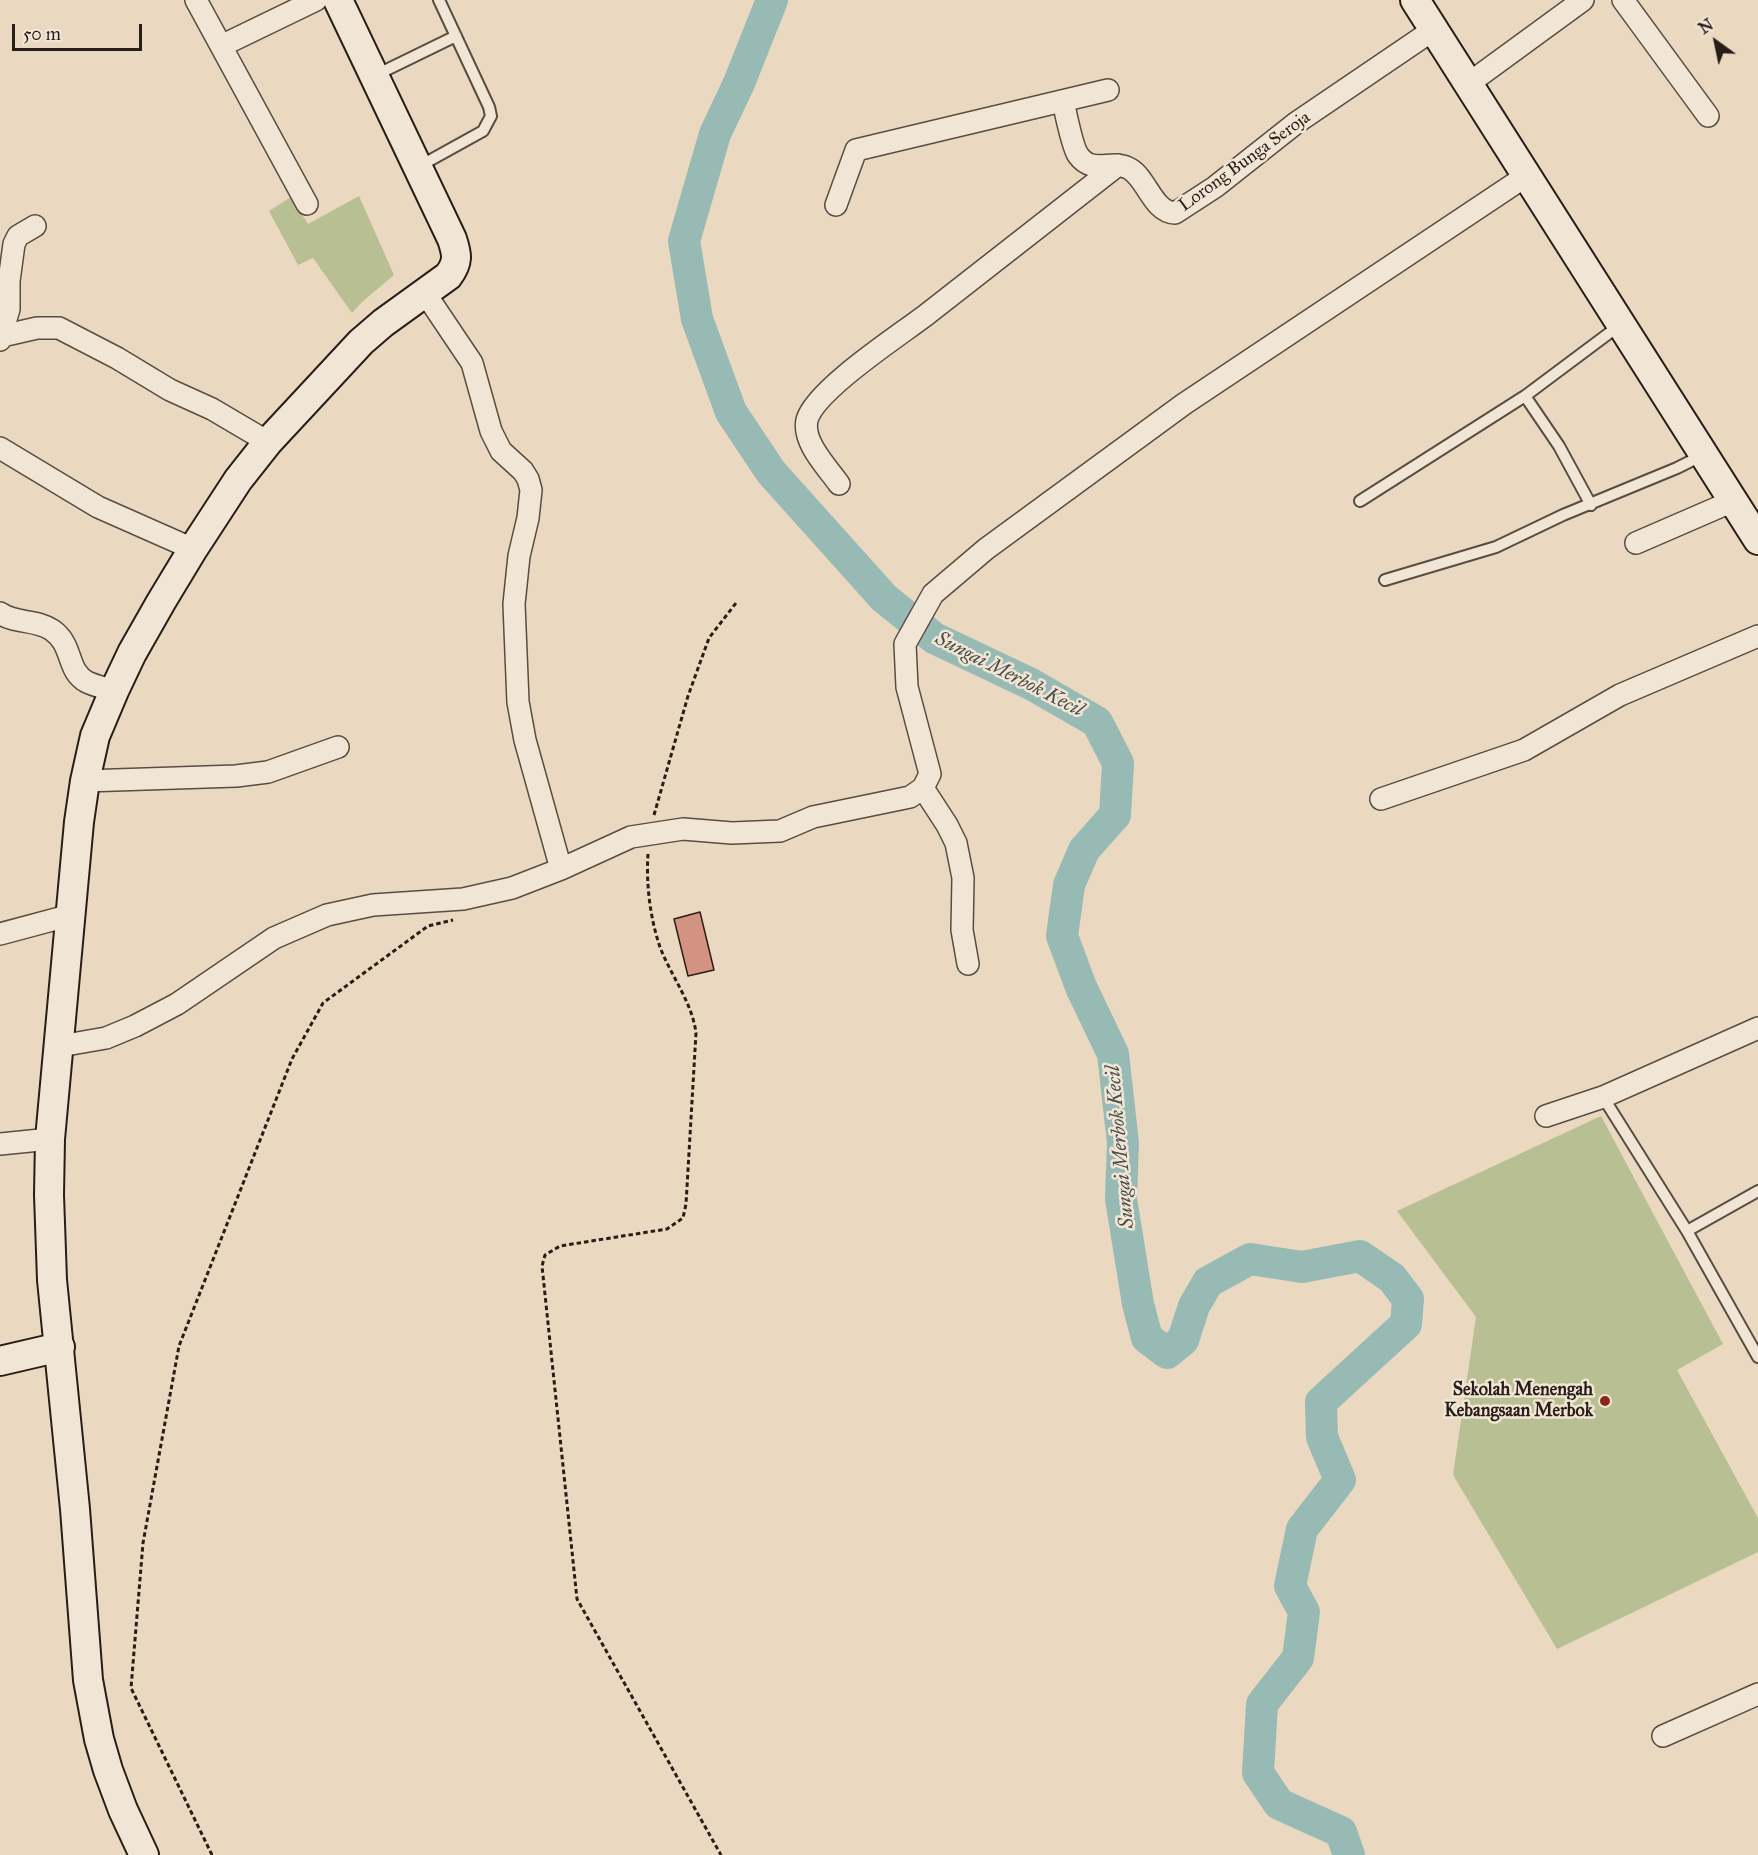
<!DOCTYPE html>
<html>
<head>
<meta charset="utf-8">
<style>
  body { margin:0 }
  #map { position:relative; width:1758px; height:1855px; overflow:hidden; background:#ead9c0; font-family:"IM FELL Great Primer",serif }
  canvas { display:block }
  .north { position:absolute; left:1686px; top:12px; width:60px; height:60px; -webkit-text-stroke:4px #f1e6d6; paint-order:stroke; rotate:327deg; font-size:16px; font-weight:700; line-height:24px; text-align:center; color:#291d18 }
  .north::after { content:''; display:block; margin:auto; width:21px; height:27px; background:#291d18; clip-path:polygon(50% 0,100% 100%,50% 72%,0 100%) }
  .scale { position:absolute; left:12px; top:24px; width:130px; height:27px; box-sizing:border-box; border:3px solid #291d18; border-top:0; padding-left:8px; font-size:18px; line-height:21px; white-space:nowrap; color:#291d18; -webkit-text-stroke:4px #f1e6d6; paint-order:stroke }
</style>
</head>
<body>
<div id="map">
<canvas width="1758" height="1855"></canvas>
<div class="north">N</div>
<div class="scale">50 m</div>
</div>
<script>
const context = document.querySelector('canvas').getContext('2d');
context.lineJoin = 'round';
function paint(path, color) { context.fillStyle = color; context.fill(path, 'evenodd'); }
function strokePath(path, color, width, dash) { context.strokeStyle = color; context.lineWidth = width; context.lineCap = dash ? 'butt' : 'round'; context.setLineDash(dash || []); context.stroke(path); }
function write(font, color, halo, rows, align = 'center') {
  context.font = font + ' "IM FELL Great Primer",serif'; context.lineWidth = 5; context.setLineDash([]); context.textBaseline = 'middle'; context.strokeStyle = halo; context.fillStyle = color; for (const [text, x, y, turn = 0] of rows) {
    context.save(); context.translate(x, y); context.rotate((+turn || 0) * Math.PI / 180); context.textAlign = isNaN(turn) ? turn : align; if (halo) context.strokeText(text, 0, 0); context.fillText(text, 0, 0); context.restore();
  }
}
paint(new Path2D(`
  M359,196L394,275L362,302L352,313L313,258L298,265L269,211L291,197L308,224Z
  M1601,1116L1723,1344L1677,1370L1758,1518V1552L1557,1649L1453,1475L1476,1317L1397,1211Z`), '#b8bf92');
strokePath(new Path2D(`
  M772,0L739,83L715,134L684,241L697,319L731,412L771,472L884,598L934,638L1031,684L1097,722L1118,763L1115,815L1084,850L1069,885L1062,936L1081,987L1113,1054L1123,1143L1121,1199L1138,1304L1147,1338L1167,1353L1183,1340L1194,1306L1208,1282L1250,1259L1302,1267L1360,1256L1392,1278L1408,1299L1406,1324L1321,1402L1322,1437L1340,1480L1302,1529L1290,1586L1304,1612L1298,1658L1262,1704L1258,1773L1279,1804L1341,1832L1349,1855`), '#98bab4', 32);
const building = new Path2D(`
  M700,912L714,970L688,976L674,919Z`);
paint(building, '#d49382');
strokePath(building, '#291d18', 1.5);
const lane = new Path2D(`
  M376,75L456,36
  M418,167L483,131L491,116L489,107L439,0
  M1360,501L1525,396
  M1591,505L1559,446L1525,396L1620,325
  M1385,580L1496,547L1563,515L1677,468L1703,455
  M1603,1097L1687,1231L1758,1357
  M1687,1231L1758,1191`);
const street = new Path2D(`
  M196,0L307,204
  M1623,0L1708,116
  M221,46L316,0
  M1468,84L1583,0
  M1063,101C1066,114 1072,146 1078,155C1093,176 1112,158 1130,169C1147,179 1153,212 1175,213L1215,187L1296,123L1433,30
  M836,205L856,150L1108,90
  M425,293L472,363L491,431L501,451L523,471L528,479L531,490L528,518L519,556L514,604L518,702L525,740L561,869
  M2,336L37,328H59L117,358L170,390L212,409L268,442
  M0,340L9,309V281L14,244L18,236L35,226
  M0,448L98,507L193,549
  M839,484C827,467 802,442 807,420C815,390 900,335 926,315C990,265 1054,215 1118,165
  M1636,543L1733,501
  M0,613C15,624 36,619 52,630C74,645 66,671 87,682C95,686 106,688 114,691
  M85,781L236,776L268,772L338,747
  M923,788L947,825L956,843L963,878L962,930L968,964
  M1381,799L1524,750L1620,695L1758,636
  M0,934L71,915
  M60,1046L106,1038L135,1026L177,1004L274,938L327,915L373,905L463,899L512,888L561,869L631,837L683,829L732,833L780,831L813,817L910,797L923,788L930,774L907,687L905,644L933,594L986,549L1184,404L1526,176
  M1546,1116L1603,1097L1758,1028
  M0,1144L50,1139
  M1663,1736L1758,1694`);
const secondary = new Path2D(`
  M1415,0L1758,540
  M0,1361L60,1347
  M144,1855L123,1810L108,1770L99,1739L88,1680L75,1509L52,1280L49,1195L50,1139L79,822L85,781L95,736L114,691L132,653L161,602L193,549L238,480L268,442L361,342L383,323L448,276C459,262 457,254 452,239L338,0`);
strokePath(lane, '#594c42', 14);
strokePath(street, '#594c42', 24);
strokePath(secondary, '#291d18', 32);
strokePath(new Path2D(`
  M654,815L688,696L709,638L736,603
  M648,854C646,884 650,918 660,947C671,976 692,1002 696,1033L686,1204L683,1218L667,1229L560,1246L545,1255L542,1266L577,1599L721,1855
  M212,1855L131,1688L143,1543L179,1346L292,1059L323,1003L428,926L453,920`), '#291d18', 3, [4.5, 3]);
strokePath(lane, '#f1e6d6', 10);
strokePath(street, '#f1e6d6', 21);
strokePath(secondary, '#f1e6d6', 28);
for (const [x, y, r, color] of [
  [1605,1401,6,"#8f2418"]
]) { const dot = new Path2D(); dot.arc(x, y, r, 0, 2 * Math.PI); context.fillStyle = color; context.fill(dot); strokePath(dot, '#f1e6d6', 2); }
write('18px', '#291d18', '#f1e6d6', [
  ["Lorong Bunga Seroja",1245,162,-36]
]);
write('bold 18px', '#291d18', '#f1e6d6', [
  ["Sekolah Menengah",1593,1391],
  ["Kebangsaan Merbok",1593,1412]
], 'right');
write('italic 20px', '#4a4c47', '#f1e6d6', [
  ["Sungai Merbok Kecil",1009,675,27],
  ["Sungai Merbok Kecil",1121,1147,-95]
]);
</script>
</body>
</html>
